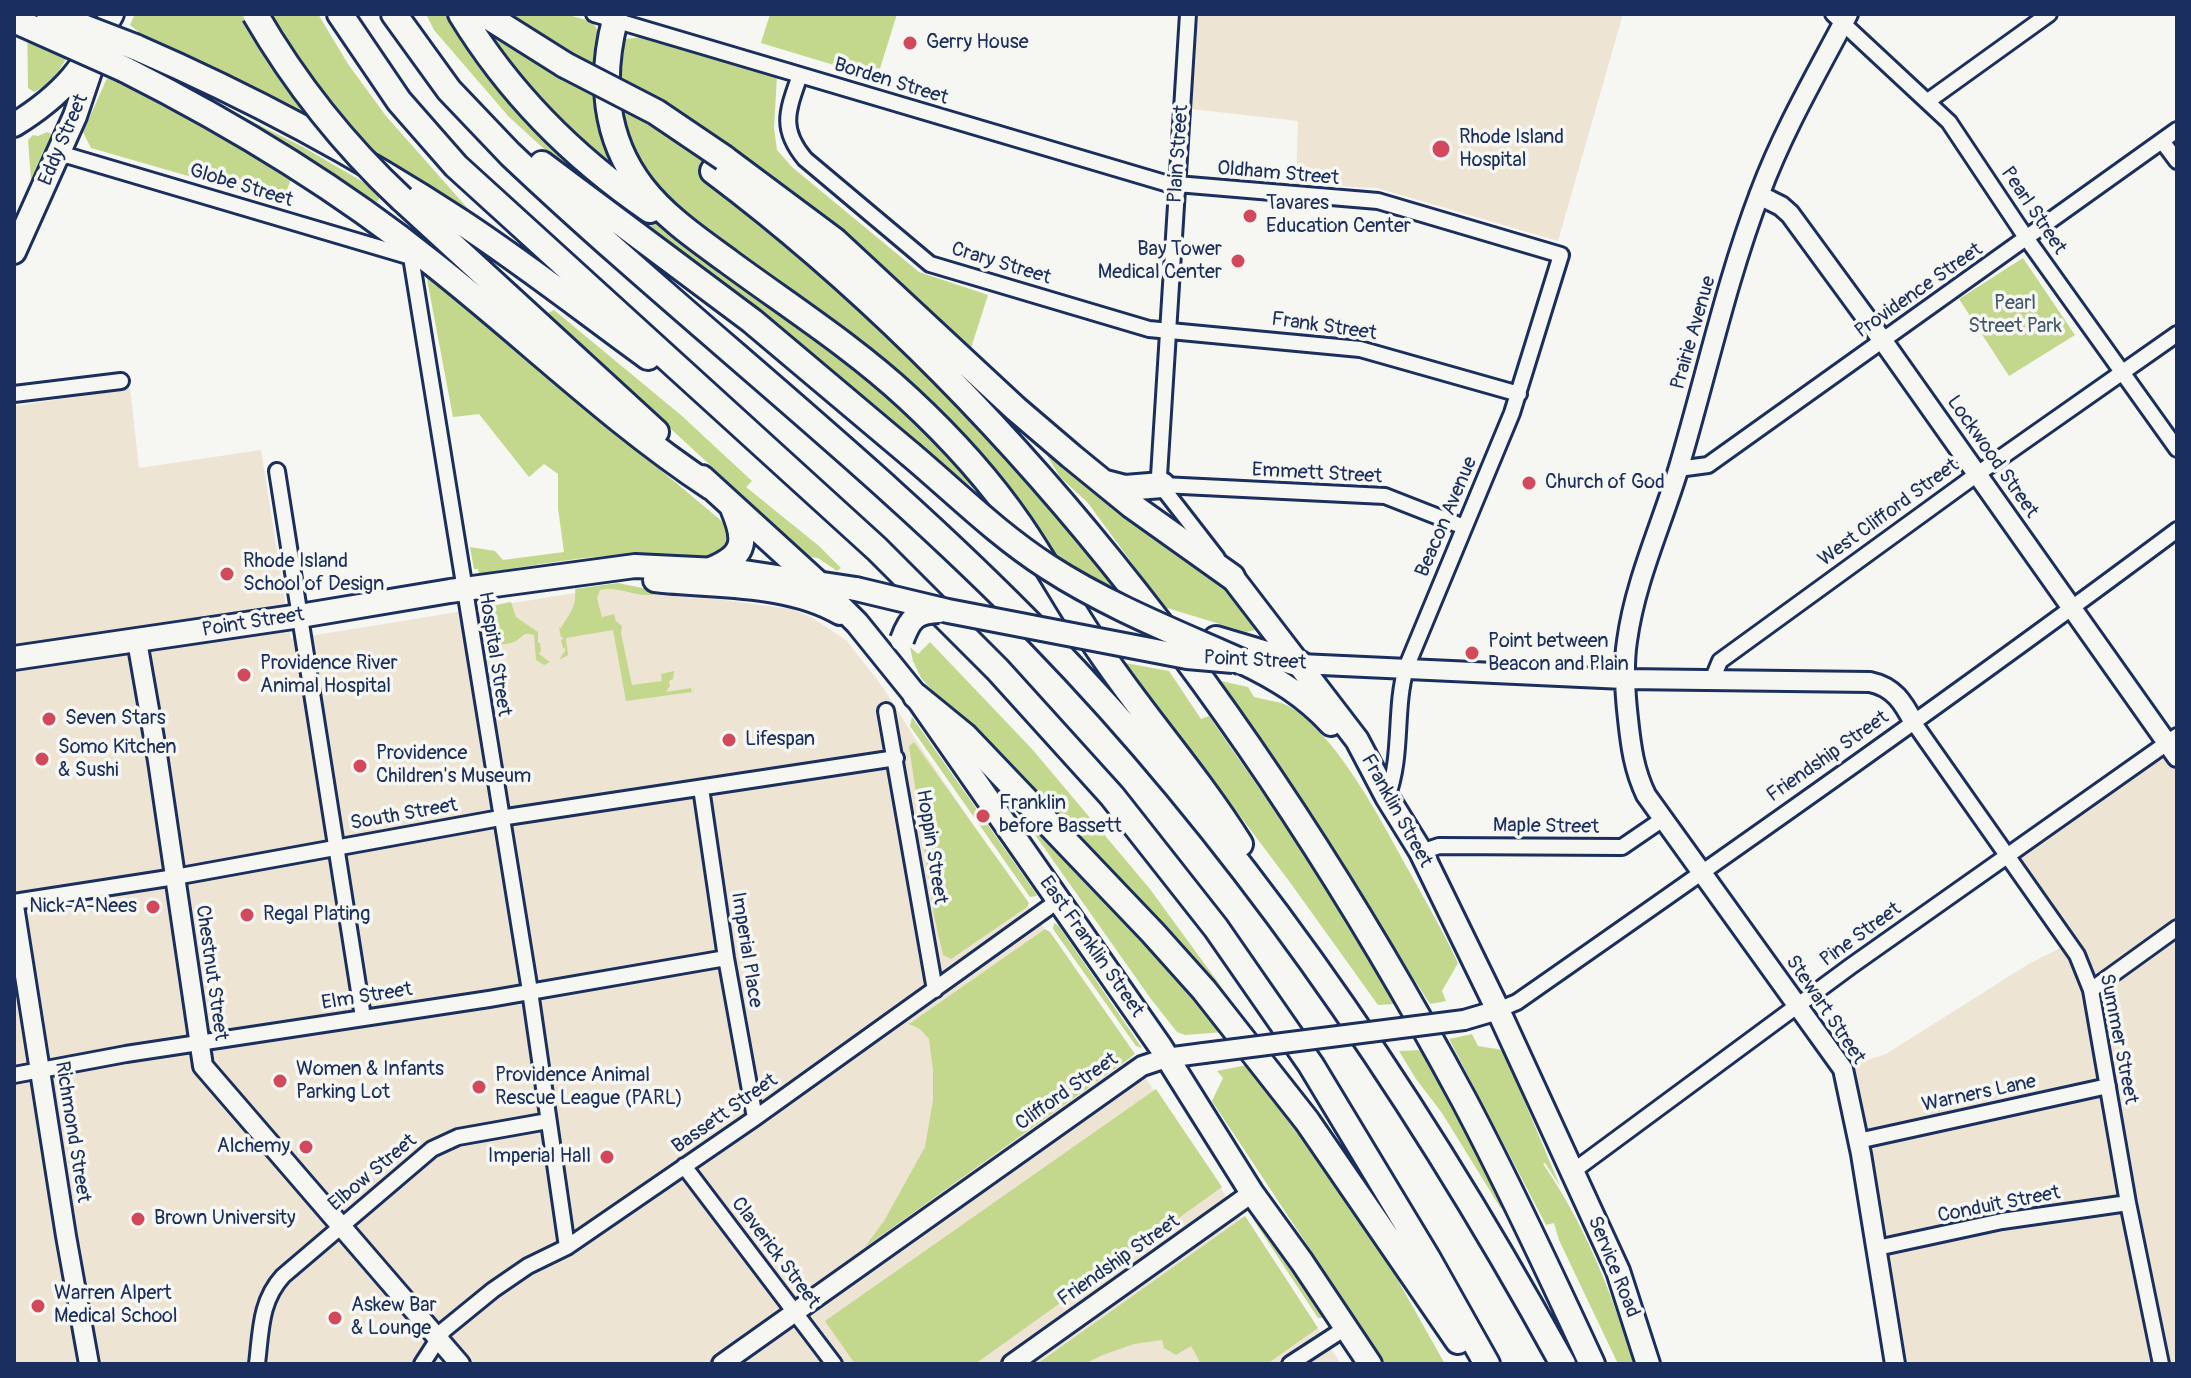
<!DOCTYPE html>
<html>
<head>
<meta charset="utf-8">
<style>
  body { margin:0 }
  #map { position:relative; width:2191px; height:1378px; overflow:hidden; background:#f6f6f2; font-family:Pangolin,sans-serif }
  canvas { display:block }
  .frame { position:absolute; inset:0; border:16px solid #1b2f5e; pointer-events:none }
</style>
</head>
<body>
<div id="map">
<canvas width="2191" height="1378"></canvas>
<div class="frame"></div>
</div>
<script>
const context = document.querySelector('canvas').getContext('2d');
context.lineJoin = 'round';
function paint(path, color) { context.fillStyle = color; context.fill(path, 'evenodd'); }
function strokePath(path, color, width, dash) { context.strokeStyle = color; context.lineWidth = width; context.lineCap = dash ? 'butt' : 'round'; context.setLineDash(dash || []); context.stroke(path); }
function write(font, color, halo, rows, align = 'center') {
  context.font = font + ' Pangolin,sans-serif'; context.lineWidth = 7; context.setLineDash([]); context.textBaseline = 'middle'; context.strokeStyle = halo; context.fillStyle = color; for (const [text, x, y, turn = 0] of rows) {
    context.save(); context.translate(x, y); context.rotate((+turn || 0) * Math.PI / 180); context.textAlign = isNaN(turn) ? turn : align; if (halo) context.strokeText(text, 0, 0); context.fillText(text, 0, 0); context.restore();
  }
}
paint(new Path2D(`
  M1198,14H1623L1558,241L1377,188L1296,184L1298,121L1191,109Z
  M130,388L139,468L261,450L291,639L618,586L791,609L811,617L846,640L882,686L925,754L1241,1218L1245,1216L1341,1364H14V406Z
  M2165,739L2177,746V1364H1896L1847,1067L1886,1054L2027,965L2068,944L2012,858Z`), '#eee4d4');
paint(new Path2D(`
  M27,14H89C75,40 62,79 34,92L28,88Z
  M135,14H318L348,64L386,116L470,211L466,213L373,153L280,102L145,37L130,25Z
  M426,14H454L639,210L706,261L895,395L999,509L875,410L732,291L668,248L564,167L509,117L434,30Z
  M471,14H565L593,22L600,35L618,166L589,148L528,91Z
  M770,14H897L877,78L761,43Z
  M641,37L777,75L774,128L777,150L792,167L919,272L988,295L971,348L731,150L707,181C748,220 796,252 838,291C939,383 1034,483 1116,591L1061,563L988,466L952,424L913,387L663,197L637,165L626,133L617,54L626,39Z
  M108,76L241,146L291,179L282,203L91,148L83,132Z
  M182,86L303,147L370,186L381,196L377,202Z
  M47,132L56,136L37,181L31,179L28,140L33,135L38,136Z
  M2023,258L2075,335L2009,376L1959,299Z
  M426,274L724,523L731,533L720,552C704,561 683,556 665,555C602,552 541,564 479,574L478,569H474L470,547L495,551L503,560L564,552L558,508V474L544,464L529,477L479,414L453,417Z
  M554,310L682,416L752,481L746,487L819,546L841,568L837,571L818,558L810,557L546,314Z
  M1048,449L1167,539L1226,588L1256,618V630L1246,632L1164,607L1088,503L1060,477L1048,457Z
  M618,583L657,591V594C638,599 619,585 600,590L597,598L602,617L614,614L616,621L622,626L621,633L632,685L662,681L661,674L674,671L673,679L669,681L670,686L666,692L691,688L692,692L626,701L613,630L566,638L568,655L559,660L566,649L563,648L561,640L564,638L561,637L559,627L561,628C569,614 577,607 575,589Z
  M511,602L516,617L538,632V643H540L541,651L539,654L550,662L544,665L536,660L534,635C523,632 525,635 516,641C510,645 497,644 489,645L484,621L486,607Z
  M930,642L1032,749L1150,889L1252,1029L1246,1030L921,678L913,661L910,647L918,654Z
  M1125,663L1169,671L1201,719L1209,716L1299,846L1395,1004L1378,1005L1289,881Z
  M1221,681L1248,687L1254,697C1265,700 1280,701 1290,707C1338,736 1382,822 1409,871C1426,902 1443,931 1458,963L1442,991L1446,1001L1430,1004Z
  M912,717L1035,892L1037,896L1030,897L910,726Z
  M914,742L1029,903L1027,907L951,959L943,955L934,916L909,746Z
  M1036,829L1148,943L1224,1032L1185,1035L1177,1032L1151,999L1033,832Z
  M1054,923L1059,926L1142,1048L1136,1046L1053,929Z
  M1045,929L1050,932L1135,1054L865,1247L884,1221L925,1147L933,1100V1070L929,1039L920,1029L909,1024Z
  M1472,1034L1478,1046L1503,1050L1560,1186L1545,1163L1543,1164C1585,1224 1612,1294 1634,1364H1618L1559,1240L1554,1223L1546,1225L1449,1039Z
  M1421,1050L1507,1211L1500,1207L1442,1113L1416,1079L1399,1051Z
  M1247,1065L1312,1146L1396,1277L1445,1364H1386L1212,1101L1223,1078L1217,1071Z
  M1156,1089L1222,1187L975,1364H855L825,1321Z
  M1256,1214L1326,1318H1318L1253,1219Z
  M1245,1216L1318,1328L1267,1364H1201L1191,1346L1176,1355L1164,1348L1162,1340L1134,1344L1100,1356L1085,1364H1037Z`), '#c3d88d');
const street = new Path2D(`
  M594,14L1165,183L1378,201L1561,255L1512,413L1406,668C1394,710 1403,756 1387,797
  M1188,14L1159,476L1165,491L1217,558
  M1833,14L1949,122L2027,239L2177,449
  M800,75C788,110 779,128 805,159L930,264L1149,329L1360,349L1519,394
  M1928,101L2049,14
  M2162,141L2177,161
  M59,153L411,257L530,991L567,1247
  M14,394L121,381
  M1678,469L1708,465L2177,130
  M277,471L363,1017
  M1162,485L1385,496L1464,527
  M1713,678L1720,661L1976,475L2177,334
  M886,711L935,990
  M1914,723L2077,955L2091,990L2128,1203L2161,1364
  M701,788L726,958L755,1118
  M1421,852L1439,846L1622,847L1663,819
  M14,902L175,877L500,818L896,758
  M2091,990L2177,928
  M1498,1010L1517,1002C1739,847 1960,692 2177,530
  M14,1075L126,1054L489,999L726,958
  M1858,1141L2108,1086
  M684,1166L834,1364
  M1572,1172L1851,966L2177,736
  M1877,1248L2002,1221L2128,1203
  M257,1364C261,1331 260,1301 283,1276L432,1149L458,1137L548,1121
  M422,1364L444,1330L493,1290L528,1266L567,1247L755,1118L1059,900
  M1290,1364L1347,1327`);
const secondary = new Path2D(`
  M1848,14C1817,73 1783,131 1760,193C1726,282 1706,376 1679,467C1662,524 1635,581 1627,641C1623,667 1625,693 1628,719C1631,747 1634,770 1646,795L1843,1069L1861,1154L1895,1364
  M1759,195L1781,206L1790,214L1883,341L2177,757
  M137,641L158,761L203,1066L460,1364
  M1300,664L1624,679L1870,682C1894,687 1903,702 1914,723
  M14,906L66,1236L89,1364
  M1464,1020L1498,1010
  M722,1364L1142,1066L1166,1058L1204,1053
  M1012,1364L1252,1193`);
const primary = new Path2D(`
  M14,125C66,93 84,67 112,14
  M14,252L75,116L100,42
  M1232,577L1357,740L1387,797L1421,852L1498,1010L1618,1271L1648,1364
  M655,580C715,587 786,582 840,613
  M815,581L857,623L916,696L1160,1046L1252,1193L1302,1262L1370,1364
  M14,658L300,616L450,591L635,566L738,571L856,589
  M1242,662C1276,678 1305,696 1331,724`);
const highway = new Path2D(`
  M340,14L399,101L456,166L877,549L998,670L1112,796L1216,928L1311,1065L1428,1259L1487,1364
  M394,14L449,90L510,154C683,318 874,463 1040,634C1249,849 1419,1102 1563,1364
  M461,14C509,93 574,158 650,210
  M484,14L565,65
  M615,20C600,78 604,138 642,187C665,217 699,240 729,262C789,306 853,347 908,398C949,436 988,478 1020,525C1048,566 1072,611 1101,653C1145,718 1198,777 1240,844
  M135,47C248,96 357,154 461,222C525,264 586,312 648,357
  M124,69C233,124 337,187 432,263C526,337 611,421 711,487
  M724,158L834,240L1016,409L1071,456L1131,505L1232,577
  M542,164L752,321L910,454
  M713,171C1033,412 1276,751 1464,1100C1510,1187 1551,1275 1592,1364
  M402,199L656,432
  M702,478L815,581
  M1106,483L1125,488L1162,485
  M713,569C747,555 746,539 733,508
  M1216,639L1300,664
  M916,696L965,736L1153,933L1204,990L1307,1121L1458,1341`);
strokePath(street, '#1b2f5e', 20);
strokePath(secondary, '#1b2f5e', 24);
strokePath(primary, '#1b2f5e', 28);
strokePath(highway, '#1b2f5e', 30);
strokePath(street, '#f6f6f2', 14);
strokePath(secondary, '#f6f6f2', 18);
strokePath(primary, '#f6f6f2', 22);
strokePath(highway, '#f6f6f2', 24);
const secondaryBridge = new Path2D(`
  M1204,1053L1464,1020`);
const primaryBridge = new Path2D(`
  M856,589L948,611L1187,657L1233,661
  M902,640C910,618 916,612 939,611`);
const highwayBridge = new Path2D(`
  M49,14L135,47
  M255,14C295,83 344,145 402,199
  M14,20L124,69
  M565,65L656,112L724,158
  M910,454C955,492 998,535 1048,567C1108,606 1177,633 1242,662`);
strokePath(secondaryBridge, '#1b2f5e', 24, []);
strokePath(primaryBridge, '#1b2f5e', 28, []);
strokePath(highwayBridge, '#1b2f5e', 30, []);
strokePath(secondaryBridge, '#f6f6f2', 18);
strokePath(primaryBridge, '#f6f6f2', 22);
strokePath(highwayBridge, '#f6f6f2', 24);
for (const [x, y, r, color] of [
  [910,43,8,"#d1495b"],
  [1441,149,10,"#d1495b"],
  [1250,216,8,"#d1495b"],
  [1238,261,8,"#d1495b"],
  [1529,483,8,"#d1495b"],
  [227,574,8,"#d1495b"],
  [1472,653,8,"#d1495b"],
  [244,675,8,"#d1495b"],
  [49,719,8,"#d1495b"],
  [729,740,8,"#d1495b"],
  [42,759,8,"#d1495b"],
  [360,766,8,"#d1495b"],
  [983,816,8,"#d1495b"],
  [153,907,8,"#d1495b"],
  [247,915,8,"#d1495b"],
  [280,1081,8,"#d1495b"],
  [479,1087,8,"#d1495b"],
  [306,1147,8,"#d1495b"],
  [607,1157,8,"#d1495b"],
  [138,1219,8,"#d1495b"],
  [38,1306,8,"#d1495b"],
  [335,1318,8,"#d1495b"]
]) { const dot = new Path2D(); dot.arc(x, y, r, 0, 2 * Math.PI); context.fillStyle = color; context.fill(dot); strokePath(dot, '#f6f6f2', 3); }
write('20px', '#1b2f5e', '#f6f6f2', [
  ["Gerry House",926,43],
  ["Rhode Island",1459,138],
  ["Hospital",1459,161],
  ["Tavares",1266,204],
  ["Education Center",1266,227],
  ["Bay Tower",1222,250,"right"],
  ["Medical Center",1222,273,"right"],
  ["Church of God",1545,483],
  ["Rhode Island",243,562],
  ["School of Design",243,585],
  ["Point between",1488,642],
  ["Beacon and Plain",1488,665],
  ["Providence River",260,664],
  ["Animal Hospital",260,687],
  ["Seven Stars",65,719],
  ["Lifespan",745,740],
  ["Somo Kitchen",58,748],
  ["& Sushi",58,771],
  ["Providence",376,754],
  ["Children's Museum",376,777],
  ["Franklin",999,804],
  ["before Bassett",999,827],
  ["Nick-A-Nees",137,907,"right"],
  ["Regal Plating",263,915],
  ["Women & Infants",296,1070],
  ["Parking Lot",296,1093],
  ["Providence Animal",495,1076],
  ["Rescue League (PARL)",495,1099],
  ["Alchemy",290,1147,"right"],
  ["Imperial Hall",591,1157,"right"],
  ["Brown University",154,1219],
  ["Warren Alpert",54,1294],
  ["Medical School",54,1317],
  ["Askew Bar",351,1306],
  ["& Lounge",351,1329]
], 'left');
write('20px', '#1b2f5e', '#f6f6f2', [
  ["Borden Street",891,82,17],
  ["Eddy Street",64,140,-67],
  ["Plain Street",1179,154,-86],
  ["Oldham Street",1278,174,5],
  ["Globe Street",241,186,17],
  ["Pearl Street",2033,211,56],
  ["Crary Street",1001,264,17],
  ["Providence Street",1919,291,-35],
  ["Frank Street",1324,327,8],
  ["Prairie Avenue",1694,333,-74],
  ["Lockwood Street",1992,457,55],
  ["Emmett Street",1317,474,3],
  ["West Clifford Street",1889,513,-36],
  ["Beacon Avenue",1447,517,-67],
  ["Point Street",253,623,-9],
  ["Hospital Street",494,654,81],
  ["Point Street",1255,661,3],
  ["Friendship Street",1828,757,-35],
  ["Franklin Street",1396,811,61],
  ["South Street",404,815,-10],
  ["Maple Street",1546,827,1],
  ["Hoppin Street",931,847,81],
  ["Pine Street",1861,935,-36],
  ["East Franklin Street",1091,947,55],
  ["Imperial Place",746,950,81],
  ["Chestnut Street",211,973,82],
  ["Elm Street",367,997,-9],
  ["Stewart Street",1825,1010,56],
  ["Summer Street",2118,1039,79],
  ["Clifford Street",1067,1092,-35],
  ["Warners Lane",1979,1094,-12],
  ["Bassett Street",725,1114,-35],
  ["Richmond Street",72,1132,81],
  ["Elbow Street",373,1173,-40],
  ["Conduit Street",1999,1205,-11],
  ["Claverick Street",775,1253,53],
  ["Friendship Street",1119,1261,-35],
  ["Service Road",1613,1267,68]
]);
write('20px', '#45596a', '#f6f6f2', [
  ["Pearl",2015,304],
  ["Street Park",2015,327]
]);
</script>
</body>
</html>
